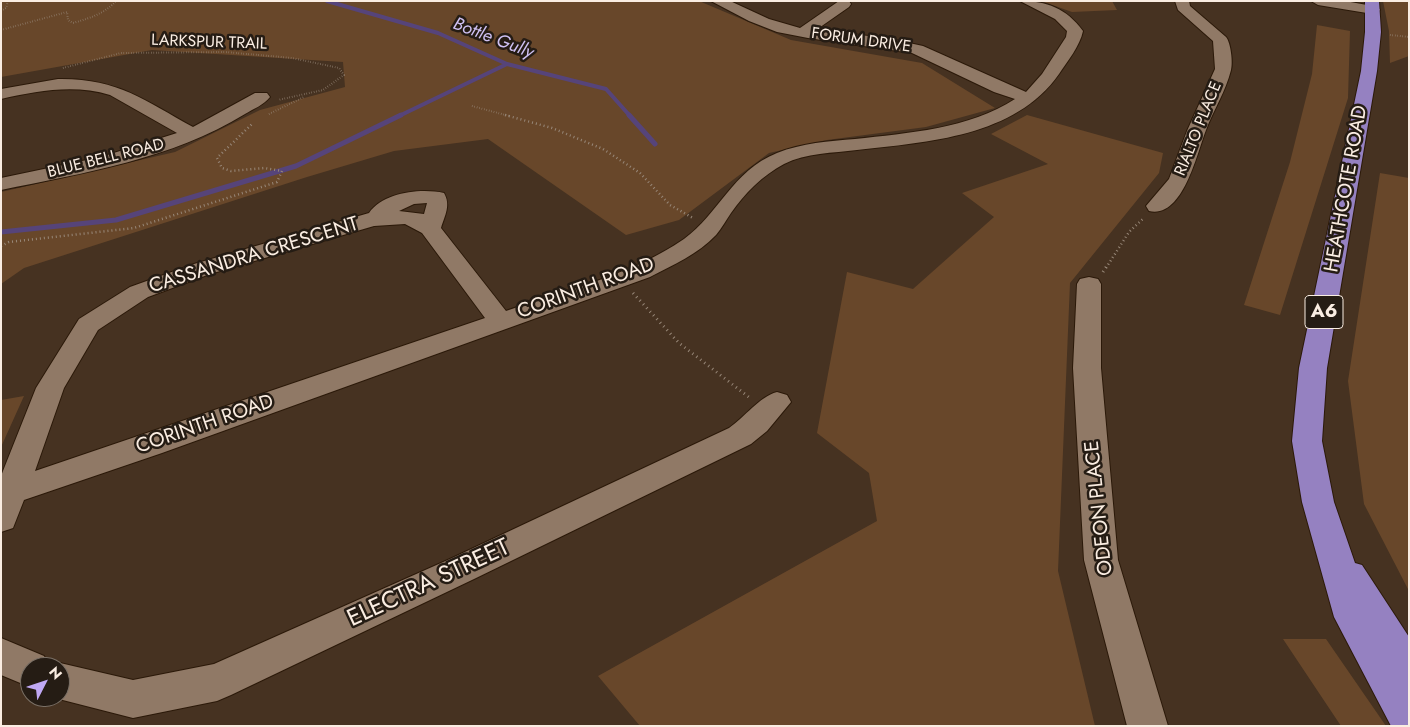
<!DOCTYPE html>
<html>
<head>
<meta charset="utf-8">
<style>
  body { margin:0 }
  #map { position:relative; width:1410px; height:727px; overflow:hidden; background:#463221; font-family:Jost,sans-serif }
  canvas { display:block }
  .frame { position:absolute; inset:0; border:2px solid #faede2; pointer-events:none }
  .north { position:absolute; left:20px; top:657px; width:50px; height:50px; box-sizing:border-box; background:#251c14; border:1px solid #7a7066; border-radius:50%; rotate:49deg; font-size:14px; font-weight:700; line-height:20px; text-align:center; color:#faede2 }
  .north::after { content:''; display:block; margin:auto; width:18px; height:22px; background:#c0a8f4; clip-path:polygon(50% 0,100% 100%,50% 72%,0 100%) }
</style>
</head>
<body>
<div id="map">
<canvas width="1410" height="727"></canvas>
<div class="frame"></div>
<div class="north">N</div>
</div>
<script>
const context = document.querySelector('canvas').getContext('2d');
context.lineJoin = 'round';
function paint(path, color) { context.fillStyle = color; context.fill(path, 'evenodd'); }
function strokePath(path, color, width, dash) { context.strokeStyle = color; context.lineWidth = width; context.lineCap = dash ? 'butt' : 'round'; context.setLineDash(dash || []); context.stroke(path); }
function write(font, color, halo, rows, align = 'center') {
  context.font = font + ' Jost,sans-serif'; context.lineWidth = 5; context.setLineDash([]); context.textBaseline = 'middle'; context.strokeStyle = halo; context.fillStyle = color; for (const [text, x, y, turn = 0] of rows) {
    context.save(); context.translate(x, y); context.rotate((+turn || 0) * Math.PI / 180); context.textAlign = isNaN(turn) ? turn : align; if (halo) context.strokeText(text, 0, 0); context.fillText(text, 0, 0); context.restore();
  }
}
paint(new Path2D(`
  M1,1H699L791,40L922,63L995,108L926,127L827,140L769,153L679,220L626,235L488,139L394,151L307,177L24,268L1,284V192L175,152L260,110L345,87L343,62L152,50L1,77Z
  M1041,1H1112L1117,10L1072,12Z
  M1383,1H1409V56L1390,63L1389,31Z
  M1317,25L1350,31L1348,98L1280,315L1244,305L1290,162L1312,74Z
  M1027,115L1163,153L1159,173L1070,283L1058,571L1095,726H640L598,676L877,521L869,473L817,433L847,272L913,289L994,217L962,193L1048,164L991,134Z
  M1380,173L1409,178V591L1364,504L1348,381Z
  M24,396L1,447V400Z
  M1283,639H1326L1386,726H1341Z`), '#68472a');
strokePath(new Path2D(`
  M327,1L438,33L507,64L606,89L630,116
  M399,116L507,64`), '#56447a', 4);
strokePath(new Path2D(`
  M629,115L655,144
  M1,232L116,220L296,166L401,115`), '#56447a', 5);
const minor = new Path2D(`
  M711,1H730L769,19L800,28L839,1H849L851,4L849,7L816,30L886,38L923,46L1026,92L1042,74L1066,37L1067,31L1055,19L1020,1C1047,1 1066,8 1083,31C1080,46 1067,62 1059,74C1015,137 928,142 857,150C833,153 806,153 784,164C763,175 744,194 731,213C726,220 722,228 716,235C698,254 673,265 650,277L162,453L24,500L13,528L1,532V476L36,388L79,319L130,287L194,264L369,213C384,192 421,188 444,193C451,205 445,215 441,228L506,311C565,290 632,275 684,239C719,214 732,171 777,153C802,143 829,141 855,139C908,133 969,129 1015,99L994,92L912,53L808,38L777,32L749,21ZM427,203L424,214L399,211L414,204ZM405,224L422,233L485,318L35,471L64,388L98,330L148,297L210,274L374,226Z
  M1175,1H1189L1190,6L1226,37C1231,43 1233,63 1231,70C1226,91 1213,111 1206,130C1197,153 1183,219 1149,211L1146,206L1169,179L1187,131L1215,69L1213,41L1178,10Z
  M1311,1H1345L1378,7L1380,10L1373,14L1318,5Z
  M58,79C117,78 144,100 193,127L255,93H267L270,97C264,105 253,109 245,114C172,159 84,173 1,190V178L101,157L177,133L110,95C74,84 37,91 1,99V89Z
  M1089,277L1098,279L1101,284V368L1118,560L1168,726H1127L1084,560L1073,368L1077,284L1080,279Z
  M777,392L787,395L791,402L767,431L751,444L474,579L231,695L217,701L133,718L51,697H60V667H51L60,663L133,680L214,664L450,559L729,428C745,417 759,397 777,392Z
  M1,638L44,656L49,667H30V687L1,675Z`);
const highway = new Path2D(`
  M1365,1H1379L1381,32L1377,71L1327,368L1322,441L1334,502L1355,563L1362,565L1409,637V726H1391L1334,617L1302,502L1292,441L1299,368L1361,71L1365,32Z`);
strokePath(minor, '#2b1909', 2);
strokePath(highway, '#2b1909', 2);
strokePath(new Path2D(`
  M1,11L6,8L8,1
  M1,30L67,12L68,20L73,23C90,18 104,14 116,1
  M1390,35L1409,37
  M63,68L121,53L225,52L292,58L339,68L344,75L323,90L278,100
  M472,106L509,116
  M269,114L304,97`), '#988879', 2, [0.5, 2]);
strokePath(new Path2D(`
  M505,115L552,128L603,149L640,173L670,205L693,218
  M1,246L9,242L134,228L277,182L282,171L264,168L231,171L222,168L217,158L253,123
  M1106,268L1129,232L1144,218`), '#988879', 2.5, [1, 3]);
strokePath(new Path2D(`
  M1103,272L1106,267
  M633,293L679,343L750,398`), '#988879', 3, [1, 4]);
paint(minor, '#907966');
paint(highway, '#9581c1');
write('16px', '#faede2', '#251c14', [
  ["FORUM DRIVE",861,41,8],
  ["LARKSPUR TRAIL",209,43,2],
  ["RIALTO PLACE",1199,129,-68],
  ["BLUE BELL ROAD",106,159,-14]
]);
write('italic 18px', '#cfc1f3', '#251c14', [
  ["Bottle Gully",493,39,21]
]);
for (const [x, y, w] of [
  [1324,312,38]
]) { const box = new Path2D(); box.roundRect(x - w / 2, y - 16.5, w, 33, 4); context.fillStyle = '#251c14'; context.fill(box); strokePath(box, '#faede2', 1); }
write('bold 19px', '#faede2', null, [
  ["A6",1324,312]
]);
write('20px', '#faede2', '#251c14', [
  ["HEATHCOTE ROAD",1347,189,-80],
  ["CASSANDRA CRESCENT",254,256,-17],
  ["CORINTH ROAD",586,289,-20],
  ["CORINTH ROAD",205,425,-19],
  ["ODEON PLACE",1100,508,-96]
]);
write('24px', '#faede2', '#251c14', [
  ["ELECTRA STREET",429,584,-25]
]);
</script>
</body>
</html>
